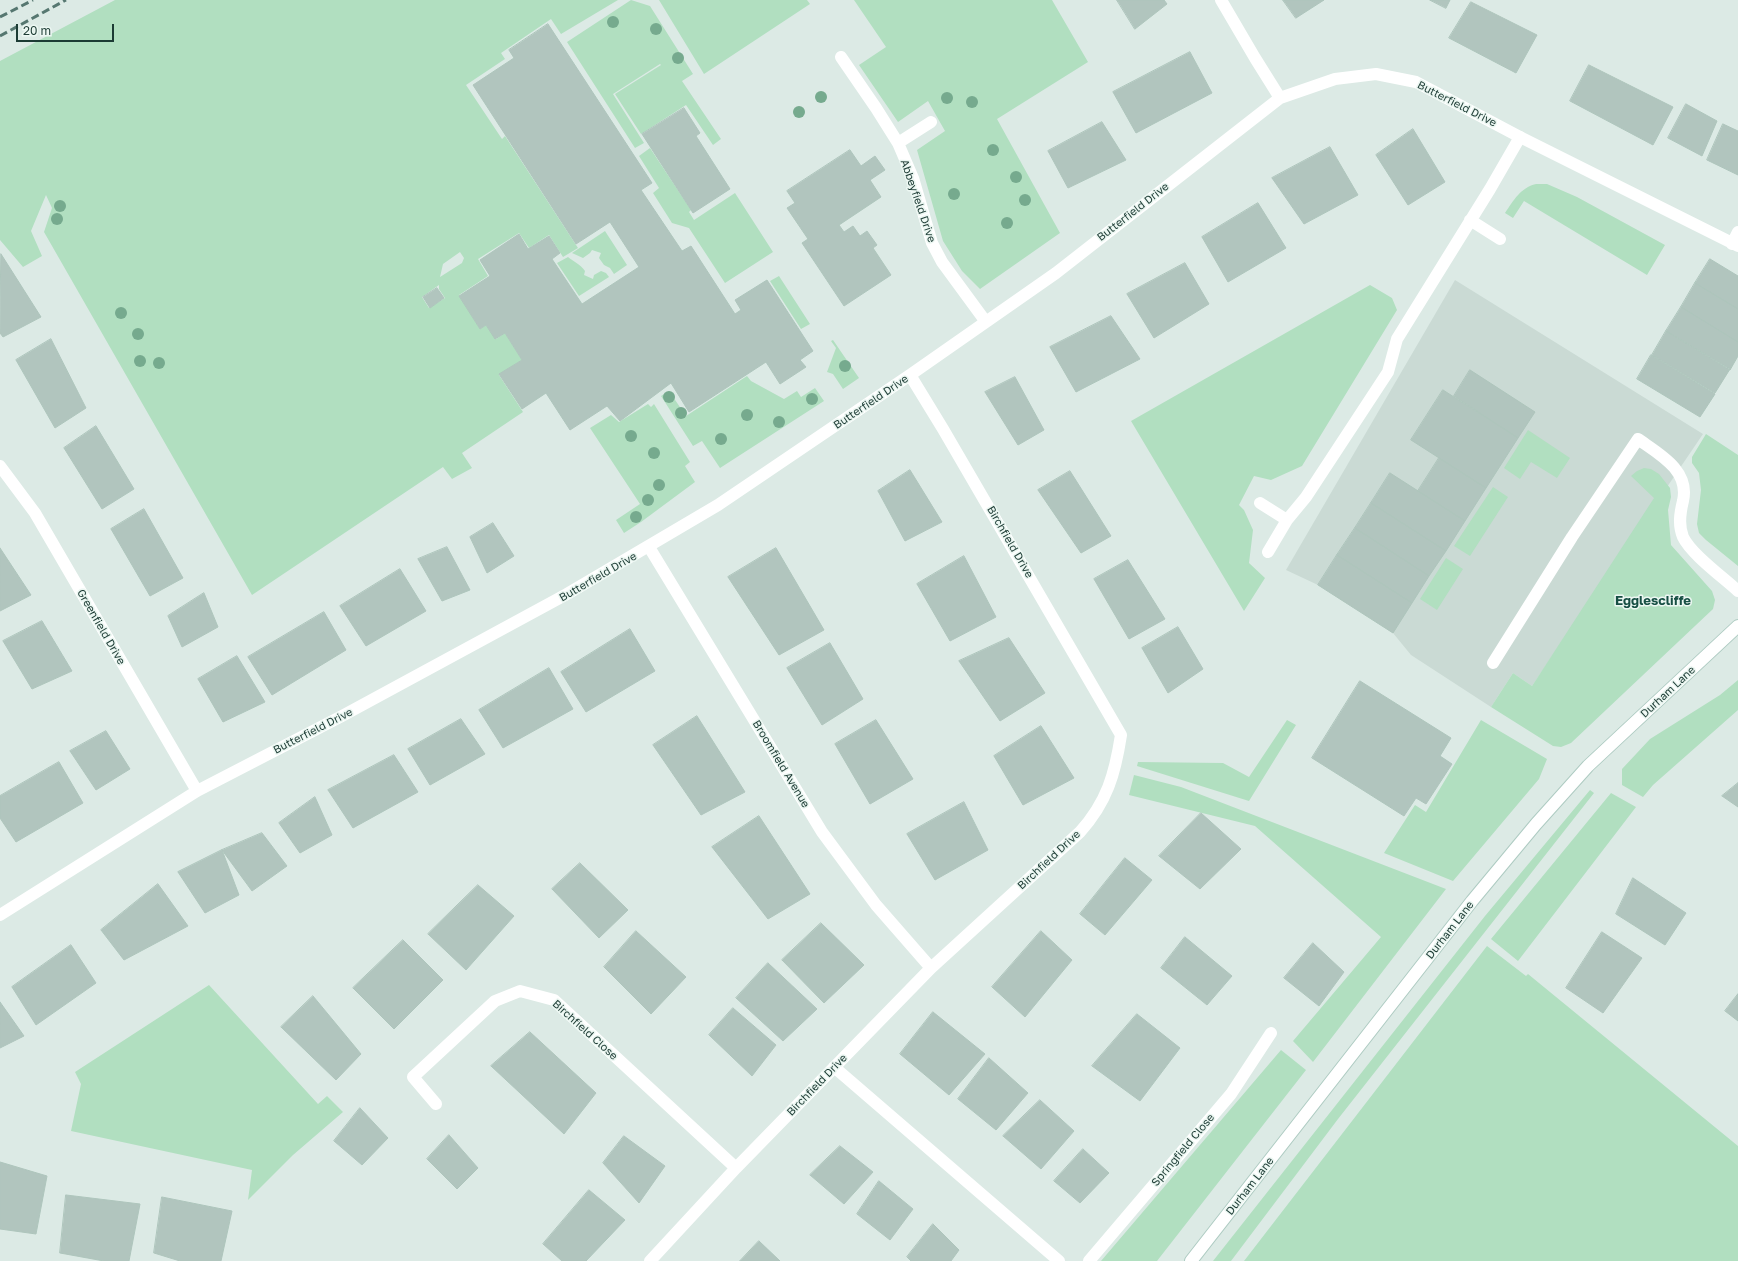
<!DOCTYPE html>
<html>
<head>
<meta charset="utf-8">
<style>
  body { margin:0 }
  #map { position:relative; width:1738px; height:1261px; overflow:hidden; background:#dceae5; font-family:"Golos Text",sans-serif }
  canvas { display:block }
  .scale { position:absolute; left:16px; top:24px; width:98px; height:18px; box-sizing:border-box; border:2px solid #1c3b34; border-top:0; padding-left:5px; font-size:12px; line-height:14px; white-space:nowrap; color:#1c3b34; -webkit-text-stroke:3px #ecf7f2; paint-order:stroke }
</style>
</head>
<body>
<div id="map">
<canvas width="1738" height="1261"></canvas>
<div class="scale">20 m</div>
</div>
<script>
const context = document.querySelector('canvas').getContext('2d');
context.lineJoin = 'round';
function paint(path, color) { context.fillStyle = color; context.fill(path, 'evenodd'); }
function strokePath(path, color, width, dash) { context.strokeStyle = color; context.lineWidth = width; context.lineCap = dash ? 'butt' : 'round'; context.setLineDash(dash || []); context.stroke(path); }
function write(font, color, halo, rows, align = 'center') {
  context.font = font + ' "Golos Text",sans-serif'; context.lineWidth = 3; context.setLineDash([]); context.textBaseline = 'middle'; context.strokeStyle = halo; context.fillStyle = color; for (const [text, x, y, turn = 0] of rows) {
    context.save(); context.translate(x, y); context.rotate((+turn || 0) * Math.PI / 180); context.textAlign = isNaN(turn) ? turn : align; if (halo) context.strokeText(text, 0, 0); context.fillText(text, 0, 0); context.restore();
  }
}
paint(new Path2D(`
  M1455,280L1703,434L1532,686L1513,673L1491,707L1411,655L1393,633L1318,585L1286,570Z`), '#cadad4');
paint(new Path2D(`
  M115,0H618L561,34L551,19L501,53L505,59L466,85L502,139L505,136L578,248L563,257L549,235L529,248L519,233L478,259L488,276L459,295L480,329L486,325L496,339L505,333L522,360L499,375L523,412L462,453L472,468L452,479L443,467L252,595L44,232L52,208L46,195L31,231L42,256L23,267L0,240V61ZM460,252L464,258L462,263L440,277L443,264ZM439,285V289L445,298L429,308L422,297Z
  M631,0L650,6L693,74L682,81L721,139L713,145L686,105L641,134L615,94L661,65L660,64L613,94L644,143L635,148L567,42Z
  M659,0H807L810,4L704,74Z
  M854,0H1052L1088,62L997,119L1060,233L980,289L962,271L943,241L917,150L945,131L928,101L898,122L859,65L886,47Z
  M650,148L691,210L689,212L694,220L735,193L773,252L725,283L689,228L672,223L653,193L659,188L639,156Z
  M1536,184H1547L1577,197L1665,245L1647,275L1524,201L1513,218L1505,213C1514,200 1520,188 1536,184Z
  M605,231L627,265L614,274L610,268L604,265L599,258L601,253L592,250L590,253L583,258L572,253Z
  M568,257C574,262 580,264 585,271L584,275L593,279L594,275L601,271L606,273L609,277L579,296L557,263Z
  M779,276L810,324L801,329L770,281Z
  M1370,285L1392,298L1397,310L1302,466L1271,480L1254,476L1239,505L1244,510L1253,530L1249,563L1265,578L1244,611L1131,421Z
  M833,340L859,378L843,389L833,374L827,372L836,348L831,341Z
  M747,376L751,381L784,399L797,391L801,397L815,388L824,401L720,468L702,441L693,446L661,396L669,391L686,416Z
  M648,404L651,407L654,404L690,462L685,466L695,482L641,522L624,533L616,520L640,504L590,428L611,415L619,422Z
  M1528,430L1570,458L1557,478L1531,462L1520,479L1504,468Z
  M1706,434L1738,455V566L1706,540L1699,533L1697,524L1701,490L1699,473L1692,463V457Z
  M1644,468L1651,469L1659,474L1670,488L1671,497L1668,510L1671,545L1712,591L1715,600L1713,609L1571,743L1561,747L1553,746L1491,707L1513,673L1532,686L1654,498L1631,476L1637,471Z
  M1493,487L1508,497L1470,556L1454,546Z
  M1446,558L1463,569L1437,610L1420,599Z
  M1738,680V710L1653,785L1643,797L1622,785V769L1650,739L1720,695Z
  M1287,720L1296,725L1249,801L1137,766L1138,762L1223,763L1249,777Z
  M1481,720L1547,759L1539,779L1453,881L1384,853L1415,805L1426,812Z
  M1134,775L1181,787L1446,889L1313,1062L1293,1041L1381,937L1255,826L1129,795Z
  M1590,790L1594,793L1338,1119L1231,1261H1213L1485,916Z
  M1611,793L1636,807L1518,961L1491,939Z
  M1487,946L1526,976L1528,974L1738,1146V1261H1244Z
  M209,985L318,1104L327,1096L343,1112L293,1155L248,1200L252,1170L71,1131L81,1084L75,1072Z
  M1281,1050L1306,1070L1157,1261H1101Z`), '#b1dfc0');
const building = new Path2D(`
  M1117,0H1164L1167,4L1135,29Z
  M1283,0H1324L1296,18Z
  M1430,0H1450L1446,8Z
  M1471,2L1537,35L1516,73L1449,38Z
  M548,24L652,183L641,190L682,251L691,246L735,314L741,310L735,300L767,280L813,351L800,360L806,367L780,384L766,362L689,412L671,383L620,421L607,406L570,430L546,393L522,409L499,374L522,360L505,333L495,339L486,325L480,329L459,296L490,276L480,260L519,234L528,249L549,236L560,253L552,259L582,304L639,267L610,222L576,244L473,85L514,58L509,50Z
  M1190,52L1212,93L1136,133L1113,92Z
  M1589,65L1673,107L1653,145L1570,101Z
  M1686,104L1717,121L1702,156L1668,138Z
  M684,108L700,133L696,136L730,189L693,213L642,134Z
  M1102,122L1126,160L1068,188L1048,151Z
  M1723,124L1738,131V175L1707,160Z
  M1413,129L1445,182L1408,205L1376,155Z
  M1330,147L1358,195L1304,224L1272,178Z
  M850,150L861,166L875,156L885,170L870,180L881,197L839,225L844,232L853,226L860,236L867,231L877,245L873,248L891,275L844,306L802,243L808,239L787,208L795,203L787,191Z
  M1258,203L1286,248L1228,282L1202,237Z
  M1,254L41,317L3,337L0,333Z
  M1710,259L1738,276V309L1695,283Z
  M1185,263L1209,304L1154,338L1127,294Z
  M1695,283L1738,309V342L1681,307Z
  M437,288L444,298L430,308L423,297Z
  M1681,307L1738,342V356L1730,370L1666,331Z
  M1111,316L1140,359L1076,392L1050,347Z
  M1666,331L1730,369L1715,393L1652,355Z
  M51,339L86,408L55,428L16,360Z
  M1651,355L1715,394L1700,417L1637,379Z
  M1470,370L1535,412L1518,438L1454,396Z
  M1015,377L1044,430L1018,445L985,392Z
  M1443,390L1518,438L1486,488L1411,440Z
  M96,426L134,489L102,509L64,448Z
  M1439,458L1486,488L1465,521L1418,491Z
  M910,470L942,522L905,541L878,491Z
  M1070,471L1111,536L1081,553L1038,490Z
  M1390,473L1465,521L1446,551L1371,503Z
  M1371,503L1446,551L1429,576L1355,528Z
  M144,509L183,578L150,596L111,529Z
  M493,523L514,556L487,573L470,537Z
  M1355,528L1429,576L1412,603L1337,555Z
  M447,547L470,590L442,601L418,559Z
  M0,548L31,595L0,611Z
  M776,548L824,630L779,655L728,577Z
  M1337,555L1412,603L1393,633L1318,585Z
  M964,556L996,617L950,641L917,584Z
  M1128,560L1165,619L1129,639L1094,579Z
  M400,569L426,611L366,646L340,606Z
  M204,593L218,627L182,647L168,616Z
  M324,612L346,650L272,695L248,657Z
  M42,621L72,671L32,689L3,641Z
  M1178,627L1203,669L1168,693L1142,648Z
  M630,629L655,671L586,712L561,672Z
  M1009,638L1045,693L1000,721L959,661Z
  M830,643L863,699L822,725L787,668Z
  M237,656L265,702L223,722L198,679Z
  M549,668L573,709L503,748L479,710Z
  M1360,681L1451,738L1440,756L1452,764L1426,804L1416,798L1404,816L1312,758Z
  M697,716L745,792L701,815L653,745Z
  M461,719L485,754L430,785L408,749Z
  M876,720L913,779L870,804L835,744Z
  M1041,726L1074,778L1023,805L994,756Z
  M106,731L130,769L96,790L70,751Z
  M394,755L418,792L353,828L328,790Z
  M59,762L83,803L16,842L0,818V796Z
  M1738,783V807L1722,796Z
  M315,797L332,835L300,853L279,823Z
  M964,802L988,850L935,880L907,834Z
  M1201,813L1241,849L1200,889L1159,856Z
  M759,816L810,894L768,919L712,847Z
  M262,833L287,866L252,891L222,850Z
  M222,850L239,895L205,913L178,872Z
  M1125,858L1152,880L1105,935L1080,914Z
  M580,863L628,910L599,938L552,889Z
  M1633,878L1686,913L1665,945L1616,914Z
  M158,884L188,926L124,960L101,930Z
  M478,885L514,916L466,970L428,934Z
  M821,923L864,965L824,1003L782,960Z
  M636,931L686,977L651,1014L604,967Z
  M1041,931L1072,960L1025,1017L992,987Z
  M1602,932L1642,958L1603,1013L1566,988Z
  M1185,937L1232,976L1207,1005L1161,968Z
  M403,940L443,980L394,1029L353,988Z
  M1313,943L1344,972L1319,1006L1284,978Z
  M71,945L96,983L36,1025L12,987Z
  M768,963L817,1009L783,1041L736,998Z
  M1738,994V1021L1725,1011Z
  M313,996L361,1054L336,1080L281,1027Z
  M0,1002L24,1036L0,1048Z
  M733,1008L776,1045L752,1076L709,1035Z
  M933,1012L985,1054L949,1095L900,1054Z
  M1137,1014L1180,1048L1140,1101L1092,1066Z
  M530,1032L596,1093L564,1134L491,1066Z
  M989,1058L1028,1093L996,1130L958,1099Z
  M1040,1100L1074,1131L1041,1169L1003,1136Z
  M360,1108L388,1138L362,1165L334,1141Z
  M449,1135L478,1168L457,1189L427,1159Z
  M624,1136L665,1166L639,1203L603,1163Z
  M840,1146L873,1172L844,1204L810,1175Z
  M1083,1149L1109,1173L1080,1203L1054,1181Z
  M0,1162L47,1176L36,1234L0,1229Z
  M879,1181L913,1209L890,1240L857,1214Z
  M589,1190L625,1220L586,1261H562L543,1244Z
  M66,1195L140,1204L129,1261H104L60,1253Z
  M162,1197L232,1211L221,1261H180L154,1253Z
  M933,1224L959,1250L951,1261H911L907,1257Z
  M759,1241L780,1261H740Z`);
paint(building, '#b1c5be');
strokePath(building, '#aec5bc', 1);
const secondary = new Path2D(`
  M1191,1261L1472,901L1536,824L1588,766L1738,626`);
strokePath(secondary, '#aecbc2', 14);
strokePath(new Path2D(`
  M1470,220L1500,239
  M1260,503L1287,520
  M1268,552L1287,520L1306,497L1388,372L1397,339L1490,189L1520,137
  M1493,663L1572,537L1638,439C1659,454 1690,470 1683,501C1680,513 1678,525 1683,537C1691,554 1724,578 1738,591`), '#fff', 12);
strokePath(new Path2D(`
  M1221,0L1255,58L1280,98
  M841,57L876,108L898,143L913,178L932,243L942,262L986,322
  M898,143L931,122
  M1732,244L1738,232
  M0,466L35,513L197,791
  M649,547L822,832L876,905L931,968
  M0,915L197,791L342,716L567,594L718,505L910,375L1056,273L1280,98L1335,79L1376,74L1416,82L1520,137L1738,246
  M834,1067L1059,1261
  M436,1104L413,1077L495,1001L520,991L554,1000L736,1168
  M650,1261L736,1168L931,968L1080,832C1107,802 1115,774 1121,735L943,429L910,375
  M1089,1261L1231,1094L1271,1033`), '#fff', 12);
strokePath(secondary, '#fff', 12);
strokePath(new Path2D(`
  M0,17L33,0
  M0,36L66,0`), '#567770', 3, [8, 4]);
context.fillStyle = '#76aa8e';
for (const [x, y] of [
  [613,22],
  [656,29],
  [678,58],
  [821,97],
  [947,98],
  [972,102],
  [799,112],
  [993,150],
  [1016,177],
  [954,194],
  [1025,200],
  [60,206],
  [57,219],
  [1007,223],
  [121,313],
  [138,334],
  [140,361],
  [159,363],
  [845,366],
  [669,397],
  [812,399],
  [681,413],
  [747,415],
  [779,422],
  [631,436],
  [721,439],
  [654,453],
  [659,485],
  [648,500],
  [636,517]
]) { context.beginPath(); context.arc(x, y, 6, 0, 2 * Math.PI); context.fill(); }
write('11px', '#1c3b34', '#ecf7f2', [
  ["Butterfield Drive",1457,104,27],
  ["Abbeyfield Drive",918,201,71],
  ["Butterfield Drive",1133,212,-38],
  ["Butterfield Drive",871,402,-34],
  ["Birchfield Drive",1010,542,60],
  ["Butterfield Drive",598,577,-30],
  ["Greenfield Drive",101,627,60],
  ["Durham Lane",1668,692,-43],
  ["Butterfield Drive",313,731,-27],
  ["Broomfield Avenue",781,764,59],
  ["Birchfield Drive",1049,860,-43],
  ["Durham Lane",1450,930,-52],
  ["Birchfield Close",585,1030,42],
  ["Birchfield Drive",817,1085,-46],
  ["Springfield Close",1183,1150,-50],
  ["Durham Lane",1250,1186,-52]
]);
write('bold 13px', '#174f44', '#ecf7f2', [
  ["Egglescliffe",1653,601]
]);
</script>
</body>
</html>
